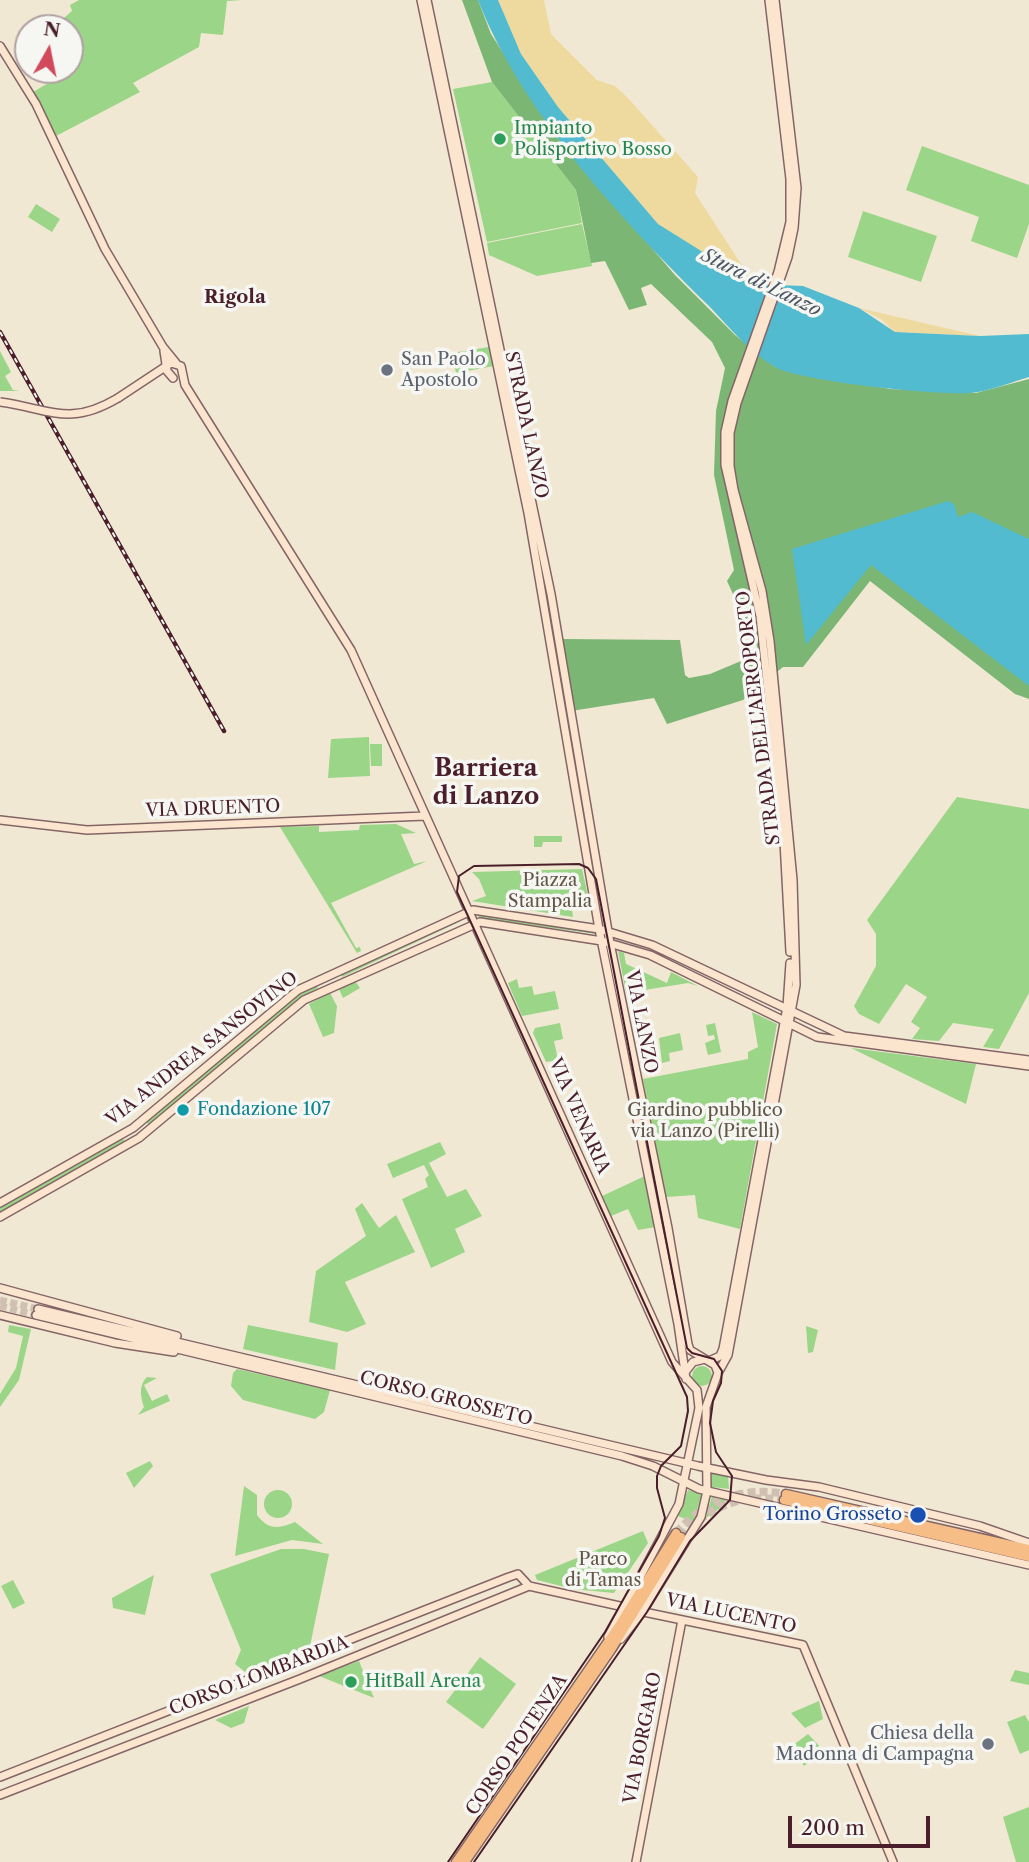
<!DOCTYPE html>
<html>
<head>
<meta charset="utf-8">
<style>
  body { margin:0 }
  #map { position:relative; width:1029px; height:1862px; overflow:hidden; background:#f1e8d3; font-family:"Libre Caslon Text",serif }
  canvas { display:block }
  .north { position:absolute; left:14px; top:14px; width:70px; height:70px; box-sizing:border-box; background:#f6f6f2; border:2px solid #b1a0a2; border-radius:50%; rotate:9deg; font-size:19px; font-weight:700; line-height:28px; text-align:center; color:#4a1f2b }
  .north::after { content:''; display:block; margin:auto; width:24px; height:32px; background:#d1495b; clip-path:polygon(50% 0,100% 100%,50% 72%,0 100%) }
  .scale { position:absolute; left:788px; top:1816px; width:142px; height:32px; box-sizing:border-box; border:4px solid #4a1f2b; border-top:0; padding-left:9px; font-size:21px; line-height:24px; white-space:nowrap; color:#4a1f2b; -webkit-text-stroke:5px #f6f6f2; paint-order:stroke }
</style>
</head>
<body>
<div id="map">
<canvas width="1029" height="1862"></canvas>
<div class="north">N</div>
<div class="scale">200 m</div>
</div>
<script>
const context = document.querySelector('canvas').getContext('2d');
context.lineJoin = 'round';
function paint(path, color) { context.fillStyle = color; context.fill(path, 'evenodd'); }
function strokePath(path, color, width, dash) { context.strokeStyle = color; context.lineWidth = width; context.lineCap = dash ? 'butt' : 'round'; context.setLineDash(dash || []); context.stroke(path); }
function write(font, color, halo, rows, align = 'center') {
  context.font = font + ' "Libre Caslon Text",serif'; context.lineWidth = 7; context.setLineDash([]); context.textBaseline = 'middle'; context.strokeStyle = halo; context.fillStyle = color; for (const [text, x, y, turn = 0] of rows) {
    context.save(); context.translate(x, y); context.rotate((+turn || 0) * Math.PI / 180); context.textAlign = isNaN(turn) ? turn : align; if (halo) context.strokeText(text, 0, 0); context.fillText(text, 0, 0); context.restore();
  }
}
paint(new Path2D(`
  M79,0H242L227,1L223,35L201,33L199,47L133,83L140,92L56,136L33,92L69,71L70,28H52L72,11L70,5Z
  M492,82L576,190L582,223L487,242L453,89Z
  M922,146L1029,185V224L1017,258L971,241L979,217L906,190Z
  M36,204L60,219L52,232L28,217Z
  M863,211L937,236L921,282L848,257Z
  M582,224L592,266L537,276L489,255L487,243Z
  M489,347L494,366L456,373L452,353Z
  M0,351L11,372L5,376L13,390L20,391H0Z
  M369,737L370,776L328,778L331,739Z
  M370,744H382V766H371Z
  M957,797L1029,809V993L999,1049L983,1047L994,1029L953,1023L939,1041L912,1039L920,1028L911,1022L927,997L906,984L879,1024L859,1014L854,1006L876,966V934L867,920Z
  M396,824L416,833L401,834L414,864L427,861L331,903L356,948L360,947L361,951L357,953L280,827L319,826V832L359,830L360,825Z
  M534,836H562V842H543L542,847H534Z
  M582,869L588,896L571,902L573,917L472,901L486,896L479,879L472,872Z
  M477,914L596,930V934L479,918Z
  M457,919L459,922L342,977L340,972Z
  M618,951L624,953L626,964L667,983L671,972L698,986L688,983L626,993Z
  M517,979L519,988L532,986L534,995L555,991L559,1009L522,1016L508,983Z
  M355,981L360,988L343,998L339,989Z
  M315,983L318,988L297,1000L149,1125L146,1122L295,994Z
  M330,993L337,1006L334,1033L323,1037L309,1004Z
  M752,1012L777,1024L740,1229L698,1218L695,1195L666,1197L643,1079L748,1059V1052L758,1047Z
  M560,1023L563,1039L554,1041L558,1060L546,1062L533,1033L535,1028Z
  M715,1023L721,1052L708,1055L705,1043L715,1039L714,1035L708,1036L706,1025Z
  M680,1033L683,1050L669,1053L670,1061L662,1063L659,1038Z
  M851,1048L976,1064L966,1104Z
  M122,1137L125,1142L0,1213V1206Z
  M440,1142L446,1154L429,1163L447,1197L466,1189L482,1216L455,1229L465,1252L431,1268L402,1199L428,1187L425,1179L429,1175L424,1165L393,1178L387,1164Z
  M645,1176L655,1227L638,1230L628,1209L611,1216L602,1196Z
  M362,1203L379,1228L396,1215L415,1252L345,1282L366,1324L347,1332L309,1322L316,1271L366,1236L355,1209Z
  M9,1325L31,1329L19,1380L0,1407V1394L16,1368L23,1336L8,1332Z
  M248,1325L338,1343L335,1370L243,1349Z
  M806,1326L818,1330L813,1352L808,1353Z
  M692 1376a10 10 0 1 1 20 0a10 10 0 1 1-20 0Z
  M237,1369L330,1390L324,1412L315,1419L243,1400L231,1386L233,1373Z
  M147,1377L157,1378L144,1385L152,1401L167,1394L170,1401L138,1415L144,1407C141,1398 138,1386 147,1377Z
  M150,1461L153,1466L134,1488L126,1473Z
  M712,1473L728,1476L729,1489L712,1487Z
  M244,1486L257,1495V1515C268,1530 279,1529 295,1522L323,1544L292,1540L235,1556Z
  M264 1504a14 14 0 1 1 28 0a14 14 0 1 1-28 0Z
  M688,1490L702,1494L693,1522L678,1516Z
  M712,1496L728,1497L720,1508L706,1518Z
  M643,1531L648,1543L614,1593L573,1589L537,1580L535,1575Z
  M281,1549H304L329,1554L309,1651L249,1675L235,1664L241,1650L210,1574Z
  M154,1575L145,1615L113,1608L112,1598Z
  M13,1580L25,1603L13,1609L1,1586Z
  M480,1657L516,1684L483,1729L446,1702Z
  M359,1661L374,1698L319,1676Z
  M1015,1670L1029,1673V1685L1010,1681Z
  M819,1701L823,1719L805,1728L791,1713Z
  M249,1706L244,1723L231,1728L215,1720Z
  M1025,1715L1029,1722V1750L1020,1754L1007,1722Z
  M808,1734L824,1751L804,1766L792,1746Z
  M1029,1807V1862H1016L1003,1817Z`), '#9ad588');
paint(new Path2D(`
  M462,0H478L491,34L562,144L675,275L735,335L775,367L890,389L976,393L1029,379V699L1015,694L870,581L803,667H783L743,700L667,724L654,698L571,711L562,639L680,640L685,675L689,678L710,674L760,653L727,581L734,570L714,475L716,411L725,368L712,342L651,284L641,288L647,305L629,310L605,261L591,263L576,190L492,82Z`), '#7bb674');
paint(new Path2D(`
  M498,0H544L551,34L597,80L615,86L628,98L698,177L695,193L754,284L694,253L658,224L558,107L521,54Z
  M859,308L980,336L895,332L881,319Z`), '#eeda9e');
paint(new Path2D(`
  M478,0H498L521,54L558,107L658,224L754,284L803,286L859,308L895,332L980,336L1029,334V377C1012,382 995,389 978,392C951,398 798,381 775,367C749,352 729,327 709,306C623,222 522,113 478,0Z
  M948,501L954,504L958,517L972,512L1029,539V686L871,565L806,645L792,549Z`), '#52bbcf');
strokePath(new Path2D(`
  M0,1300L38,1309
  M0,1306L36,1315`), '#d0c0b1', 7, [7, 3.5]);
strokePath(new Path2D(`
  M676,1533C705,1500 742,1486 786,1494
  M681,1537C708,1506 743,1493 784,1500`), '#d0c0b1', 8, [8, 4]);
const secondary = new Path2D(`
  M421,0L528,513L599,929L678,1324L686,1379
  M427,0L551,594L610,943L668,1228L688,1344L690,1350L705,1359
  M769,0L790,179V222L778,272L732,401L725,432V465L760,616L784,841L790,952
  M0,46L36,104L105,249L163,347L176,363
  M164,351L167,371L173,378
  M118,398L171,363L181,366L185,385L351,650L672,1362L697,1390L699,1408L679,1504L608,1637
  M0,820L87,830L425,816
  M0,1203L133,1128L298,990L473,910L599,929L652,945L844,1036L1029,1060
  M0,1217L139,1138L304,1000L480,922L602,941L650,955L817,1037L1029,1066
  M0,1288L177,1336
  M38,1309L698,1466L766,1480L819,1487L980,1526L1029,1543
  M0,1315L115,1343L174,1352
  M36,1315L622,1456L653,1466L699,1489L1029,1565
  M709,1361L720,1356L723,1349L787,1007L790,963
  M686,1371L693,1362L705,1359L715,1365L718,1373
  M529,1586L624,1607
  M639,1611L803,1645L893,1862
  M621,1639L643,1611L701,1517L707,1491L706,1407L718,1373L728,1355L796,985L793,880L770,641L762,591L734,490L730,466V433L737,403L788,257L794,228L797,188L775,0
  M0,1777L509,1577L518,1574L529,1586
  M0,1795L300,1679L529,1586
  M636,1862L682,1620`);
const primary = new Path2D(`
  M786,1494L1029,1549
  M784,1500L1029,1557
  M456,1862L618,1627L676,1533
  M465,1862L611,1650L681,1537`);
strokePath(secondary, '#846566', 10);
strokePath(primary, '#846566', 11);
strokePath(secondary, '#fbe5cf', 7);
strokePath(primary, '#f6be86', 8);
strokePath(new Path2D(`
  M448,1862L605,1632L659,1536L665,1518L657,1488V1476L661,1466L681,1446L688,1411L687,1397L457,892L459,876L474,866L579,864L588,868L596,879L687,1348L692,1353L714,1359L722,1371L721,1383L713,1401L710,1423L716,1452L732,1476L730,1500L690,1541L647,1612L474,1862`), '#4a1f2b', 2);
const rail = new Path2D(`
  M0,332L224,731`);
strokePath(rail, '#4a1f2b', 4.5);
strokePath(rail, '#f6f6f2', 2, [5]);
const secondaryBridge = new Path2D(`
  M0,402C51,409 69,427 118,398`);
strokePath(secondaryBridge, '#846566', 10, []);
strokePath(secondaryBridge, '#fbe5cf', 7);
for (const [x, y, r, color] of [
  [500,139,7,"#2e9e5b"],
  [387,370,7,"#6b7280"],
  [183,1110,7,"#0f9aa8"],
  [918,1515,9,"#1a4fb4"],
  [351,1682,7,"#2e9e5b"],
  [988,1744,7,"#6b7280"]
]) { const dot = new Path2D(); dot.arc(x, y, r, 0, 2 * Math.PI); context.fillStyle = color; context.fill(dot); strokePath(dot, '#f6f6f2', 2.5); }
write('18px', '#27864d', '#f6f6f2', [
  ["Impianto",514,129],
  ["Polisportivo Bosso",514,150],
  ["HitBall Arena",365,1682]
], 'left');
write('18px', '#5b616d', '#f6f6f2', [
  ["San Paolo",401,360],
  ["Apostolo",401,381],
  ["Chiesa della",974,1734,"right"],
  ["Madonna di Campagna",974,1755,"right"]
], 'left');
write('18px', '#4a1f2b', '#f6f6f2', [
  ["STRADA LANZO",526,425,78],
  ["STRADA DELL'AEROPORTO",759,718,-97],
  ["VIA DRUENTO",213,809,-2],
  ["VIA LANZO",641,1022,79],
  ["VIA ANDREA SANSOVINO",202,1049,-38],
  ["VIA VENARIA",579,1116,66],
  ["CORSO GROSSETO",446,1399,14],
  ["VIA LUCENTO",731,1614,12],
  ["CORSO LOMBARDIA",259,1676,-21],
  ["VIA BORGARO",643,1738,-79],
  ["CORSO POTENZA",517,1745,-56]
]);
write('18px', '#625647', '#f6f6f2', [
  ["Piazza",550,881],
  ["Stampalia",550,902],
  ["Giardino pubblico",705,1111],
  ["via Lanzo (Pirelli)",705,1132],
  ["Parco",603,1560],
  ["di Tamas",603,1581]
]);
write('18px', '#0d838f', '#f6f6f2', [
  ["Fondazione 107",197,1110]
], 'left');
write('18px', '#164399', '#f6f6f2', [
  ["Torino Grosseto",902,1515]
], 'right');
write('italic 19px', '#4d5664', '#f6f6f2', [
  ["Stura di Lanzo",761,283,26]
]);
write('bold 19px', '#4a1f2b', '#f6f6f2', [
  ["Rigola",235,298]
]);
write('bold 24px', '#4a1f2b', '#f6f6f2', [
  ["Barriera",486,769],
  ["di Lanzo",486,797]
]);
</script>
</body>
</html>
